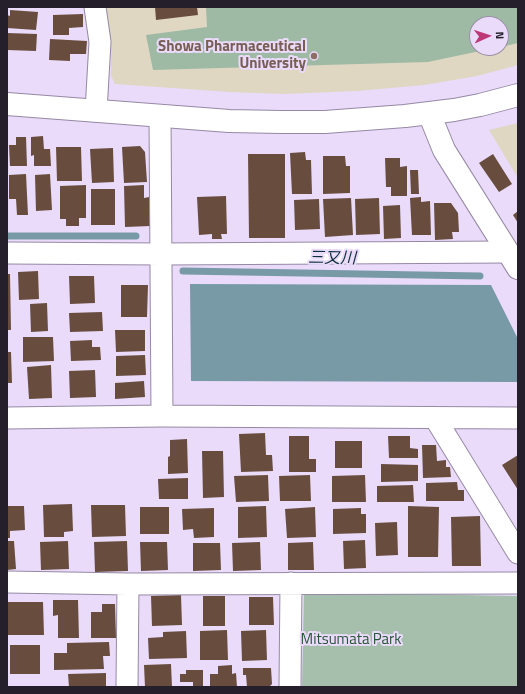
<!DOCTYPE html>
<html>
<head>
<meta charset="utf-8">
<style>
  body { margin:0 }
  #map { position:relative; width:525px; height:694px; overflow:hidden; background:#e9dbf9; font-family:"Titillium Web",sans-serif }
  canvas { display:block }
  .frame { position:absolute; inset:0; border:8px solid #241f2a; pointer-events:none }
  .north { position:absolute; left:469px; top:16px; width:40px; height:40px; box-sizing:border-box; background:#e9dbf9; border:1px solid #9a90a6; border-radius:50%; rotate:87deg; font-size:11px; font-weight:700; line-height:16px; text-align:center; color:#241f2a }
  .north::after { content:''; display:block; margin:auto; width:14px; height:18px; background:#bd3779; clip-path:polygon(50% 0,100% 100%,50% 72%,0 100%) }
</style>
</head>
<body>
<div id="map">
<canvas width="525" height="694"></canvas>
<div class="frame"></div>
<div class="north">N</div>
</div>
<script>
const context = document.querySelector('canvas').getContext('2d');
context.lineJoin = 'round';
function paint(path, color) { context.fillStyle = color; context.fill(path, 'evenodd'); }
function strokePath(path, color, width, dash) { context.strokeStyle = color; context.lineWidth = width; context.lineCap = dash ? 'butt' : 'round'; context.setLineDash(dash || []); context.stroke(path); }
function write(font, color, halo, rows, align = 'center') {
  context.font = font + ' "Titillium Web","Noto Sans JP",sans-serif'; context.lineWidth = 4; context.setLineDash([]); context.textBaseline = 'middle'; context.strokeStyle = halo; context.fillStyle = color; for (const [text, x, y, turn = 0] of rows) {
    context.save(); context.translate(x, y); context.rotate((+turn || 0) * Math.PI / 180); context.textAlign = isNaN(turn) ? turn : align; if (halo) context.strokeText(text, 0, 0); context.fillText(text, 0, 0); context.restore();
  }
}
paint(new Path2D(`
  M106,7H518V65L477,76L424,85L357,91L284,94L230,92L115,84L111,76V43ZM477,24H501V48H477Z
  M518,123V178L489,130Z`), '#e0d7c2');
paint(new Path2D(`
  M304,592L518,596V687H302Z`), '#a5bfac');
paint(new Path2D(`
  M206,7H518V43L501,47V24H477V48H494L428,62L153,70L146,35L207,27Z`), '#9ebaa5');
paint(new Path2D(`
  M190,284L491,285L518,339V382L191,381Z`), '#789aa7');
strokePath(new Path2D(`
  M7,236H136
  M183,271L480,276`), '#789aa7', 7);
paint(new Path2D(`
  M155,7H197L198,15L156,20Z
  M10,10L38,12L36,30L7,28V15L10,16Z
  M83,14V27L69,28V35H53V15Z
  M7,33L37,34L36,51L7,50Z
  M50,39L87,41L86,54H70V61L49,60Z
  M43,136L44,149H50L51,166H34V155L31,156V137Z
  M16,137H26L27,166H10L9,145H16Z
  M140,146L145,152L147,182L124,183L122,147Z
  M56,147H81L82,181H57Z
  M113,148L114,182L92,183L90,149Z
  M305,152L306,160H311L312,194H292L290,153Z
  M248,154H285V238H249Z
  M493,154L512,184L499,192L479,163Z
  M323,156H345L346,166H350V193L323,194Z
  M385,158H400V167L407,166V196H391V187H386Z
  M410,170H418L419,194H411Z
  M26,174L28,215H17L16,199H9V175Z
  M50,174L52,210L36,211L35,175Z
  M86,185V218H79V226H66V219H60V186Z
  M144,185V198L149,197L150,226L125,227L124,186Z
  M91,189H115V225H91Z
  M226,196L227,234H221L222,239H212V234L199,235L197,197Z
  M421,197V202L430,201L431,235H412L410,198Z
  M351,198L353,235L325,237L323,199Z
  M379,198L380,234L356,235L355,199Z
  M319,199L320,229L295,230L294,200Z
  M434,203H451L458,213L459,232H452L453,239L435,240Z
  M400,205L401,238L384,239L383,206Z
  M518,211V223L513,215Z
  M38,271L39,299L19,300L18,272Z
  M7,274H10L11,330H7Z
  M69,276H94L95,303L70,304Z
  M121,285H148L147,317H121Z
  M47,303L48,331L31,332L30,304Z
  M102,312L103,331L70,332L69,313Z
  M115,330H145V351L116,352Z
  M23,337H53L54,361L23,362Z
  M92,340V347H100L101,360L71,361L70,341Z
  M7,352H11L12,383H7Z
  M145,355L146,375L116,376V356Z
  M51,365L52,398L29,399L27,367Z
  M95,370L96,397L70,398L69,371Z
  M144,381L145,397L115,399V383Z
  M265,433L266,455H272L273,471L241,472L239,434Z
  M289,436H309V459H316V472H289Z
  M388,436H410V448L418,449V458H389Z
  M187,439L188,473L168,474V457L170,456V440Z
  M335,441H362V468H335Z
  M422,445H436L437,461L446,460V467H450L451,477L423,478Z
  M202,451H223L224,497L203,498Z
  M518,455V490L502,465Z
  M381,464L418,465V481L381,482Z
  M268,475L269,501L236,502L234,476Z
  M310,475L311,501H280L279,476Z
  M365,475L366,502H332V476Z
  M188,478V499H159L158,479Z
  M457,482L458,490H464V501H426V483Z
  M413,485L414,502H377V486Z
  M72,504L73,531L64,532V537H44L43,505Z
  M91,505H125L126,536L92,537Z
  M7,506H24L25,530L10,531V538H7Z
  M266,506L267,537L238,538V507Z
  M408,506L439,507L438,557H408Z
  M140,507H169V534H140Z
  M315,507L316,537L287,538L285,509Z
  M214,508V537L194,538L193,529L183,530L182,509Z
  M361,508V514H366V533L333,534V509Z
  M480,516L481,566H452L451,517Z
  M397,522L398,555L376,556L375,523Z
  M365,540L366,568L344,569L343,541Z
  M7,541H14L16,569L7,570Z
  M68,541L69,569L41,570L40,542Z
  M127,541L128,571L95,572L94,542Z
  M140,542H167L168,570L141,571Z
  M260,542L261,570L233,571L232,543Z
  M313,542L314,570H288V543Z
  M193,543H220L221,570L193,571Z
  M181,595L182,625L152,626L151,596Z
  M203,596H225V626H203Z
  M249,597H273L274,625H249Z
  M53,600H78L79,638H58V615L53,616Z
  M7,602H43L44,635H7Z
  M102,604H115L116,638H91V612H102Z
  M227,630L228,660H200V631Z
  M266,630L267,660L242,661L241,631Z
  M186,631L187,658L149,659L148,638L163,637V632Z
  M109,642L110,656H103L104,669L54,670V653H67V643Z
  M10,645H40V674H10Z
  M171,664L172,687H145L144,665Z
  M232,665V674L236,673L237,687H210V674H218V666Z
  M243,668H271L272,684L269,687H247L246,675H243Z
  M186,670H203V687H193V682H180V674H186Z
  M106,673V687H69L68,674Z`), '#684d3f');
const street = new Path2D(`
  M95,7L100,42L96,111
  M160,116L162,416
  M7,253L161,254L508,252
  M7,418L162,416L518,418
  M435,418L518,553
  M7,582L128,584L518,583
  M127,687L128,584
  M290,687L291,583`);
const secondary = new Path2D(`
  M7,104L229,121L281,122H325L405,116L454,110L480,105L518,95
  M429,113L444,150L518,268`);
strokePath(street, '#9689a4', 23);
strokePath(secondary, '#9689a4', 24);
strokePath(street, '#fff', 21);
strokePath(secondary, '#fff', 22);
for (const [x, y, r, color] of [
  [314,56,4,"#8d6e63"]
]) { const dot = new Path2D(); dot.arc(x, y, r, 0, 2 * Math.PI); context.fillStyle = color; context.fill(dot); strokePath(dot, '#e9dbf9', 1.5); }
write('bold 15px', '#785e54', '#e9dbf9', [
  ["Showa Pharmaceutical",306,47],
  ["University",306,64]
], 'right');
write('15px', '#265537', '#e9dbf9', [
  ["Mitsumata Park",351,640]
]);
write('italic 16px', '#0e2f3a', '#e9dbf9', [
  ["三又川",332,259,1]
]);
</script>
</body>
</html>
